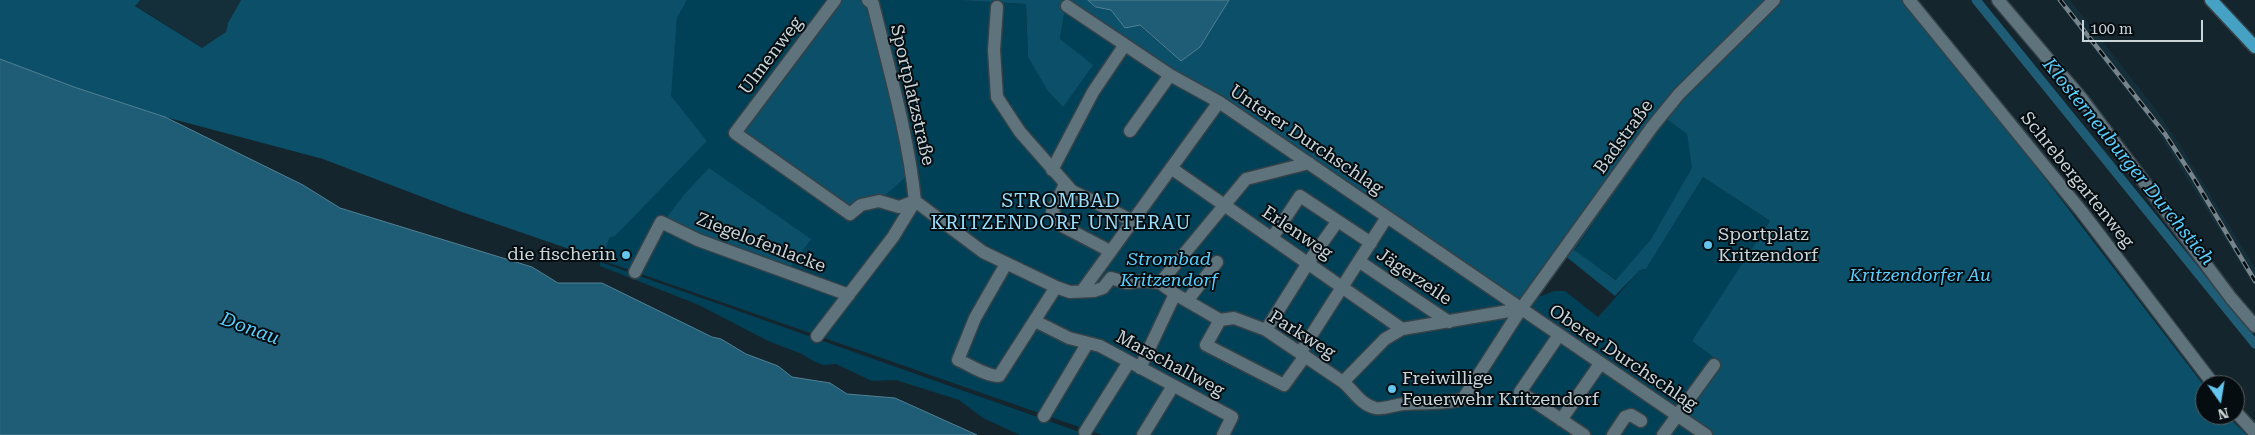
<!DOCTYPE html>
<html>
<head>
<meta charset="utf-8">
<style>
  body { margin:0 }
  #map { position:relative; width:2255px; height:435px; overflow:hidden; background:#14252d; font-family:"Roboto Serif",serif }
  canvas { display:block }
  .north { position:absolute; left:2195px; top:375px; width:50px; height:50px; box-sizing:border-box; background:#060d11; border:1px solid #545d61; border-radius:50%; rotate:167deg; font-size:14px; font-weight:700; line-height:20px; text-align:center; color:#cad5da }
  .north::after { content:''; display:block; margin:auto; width:18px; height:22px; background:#64c5ee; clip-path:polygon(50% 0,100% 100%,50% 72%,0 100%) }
  .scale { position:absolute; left:2082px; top:20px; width:121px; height:22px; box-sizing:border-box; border:2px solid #cad5da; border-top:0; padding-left:6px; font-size:15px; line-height:18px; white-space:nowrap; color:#cad5da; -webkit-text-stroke:4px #060d11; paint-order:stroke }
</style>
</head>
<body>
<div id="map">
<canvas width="2255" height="435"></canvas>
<div class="north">N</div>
<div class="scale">100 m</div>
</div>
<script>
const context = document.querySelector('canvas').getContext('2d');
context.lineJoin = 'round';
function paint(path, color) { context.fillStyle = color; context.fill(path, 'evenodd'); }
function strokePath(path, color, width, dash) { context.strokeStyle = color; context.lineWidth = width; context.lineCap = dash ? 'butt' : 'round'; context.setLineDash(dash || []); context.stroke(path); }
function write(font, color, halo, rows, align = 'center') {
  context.font = font + ' "Roboto Serif",serif'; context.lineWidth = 4; context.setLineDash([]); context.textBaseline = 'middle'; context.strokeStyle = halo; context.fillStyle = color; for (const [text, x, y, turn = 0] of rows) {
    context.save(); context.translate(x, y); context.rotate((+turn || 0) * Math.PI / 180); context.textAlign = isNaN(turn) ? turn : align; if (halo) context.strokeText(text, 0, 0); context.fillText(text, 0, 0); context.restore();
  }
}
paint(new Path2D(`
  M140,0H241L228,23L226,32L202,48L135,5Z
  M2056,0H2070L2154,107L2180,145L2255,268V287L2155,127Z`), '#152f3a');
paint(new Path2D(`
  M687,0H956L1026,4L1028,57L1060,39L1065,8L1536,298L1554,291H1565L1598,317L1640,270L1646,269L1703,177L1770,221L1693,341L1720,361L1706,435H1102L601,260L610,237L615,235L707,141L670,96L677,18Z
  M1667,118L1687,133L1693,168L1651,239L1617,280L1574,251Z
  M600,262L1088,435H1020L983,418L959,400L896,380L872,381L836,364L823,365L813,361L802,354L768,341L699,305L600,266Z`), '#014157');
paint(new Path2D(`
  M0,0H140L135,6L202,48L226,32L228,23L241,0H687L677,18L671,96L707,141L615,236L610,237L601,260L459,211L323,159L165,117L74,87L0,59Z
  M839,0H863L870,7L909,174L882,198L849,210L739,132Z
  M956,0H1088L1096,7L1111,10L1125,28L1139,25L1181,61L1200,47L1229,0H1908L2205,387V415H2226L2247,435H1706L1676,415L1720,362L1692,341L1770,221L1703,177L1646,269L1640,270L1615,296L1559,251L1520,305L1065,8L1060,39L1093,65L1063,107L1048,91L1028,57L1026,4ZM1667,119L1687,134L1692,168L1651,239L1616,280L1574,250Z
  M709,168L811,239L788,270L665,220L683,196Z`), '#0b5068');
const water = new Path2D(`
  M1088,0H1229L1200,47L1181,61L1140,25L1125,28L1111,10L1096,7Z
  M0,59L74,87L165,117L303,185L340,208L532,267L558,283H602L712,337L721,339L746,354L778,366L792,377L830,383L847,394L895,398L977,435H0Z`);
paint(water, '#1f5d76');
strokePath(water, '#528194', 1);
strokePath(new Path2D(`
  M1976,0L2255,344`), '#1f5d76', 9);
const minor = new Path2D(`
  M835,0L735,133L850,214L861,205L879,201L899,207L915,201
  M868,0L873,4C889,70 908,134 915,201
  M1909,0L2082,212L2214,385
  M1998,0L2082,99L2231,298L2255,326
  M1067,6L1170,75L1219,102L1706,435
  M997,7L994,50L997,97L1020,132L1072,191L1133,221
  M1130,131L1170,75
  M1171,168L1402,329
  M1052,170L1093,92L1124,46
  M1065,184L1052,212L1064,227L1110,251
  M915,201L983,252L1056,287L1070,292L1094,291L1103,288L1111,278L1127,283L1143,281L1160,283L1246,179L1309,163
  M1272,238L1300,196L1371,243
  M1360,262L1449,322
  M1006,264L975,318L958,360C970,365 986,376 999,376L1056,287
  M635,272L661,222L698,240L849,295
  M1160,283L1175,294L1220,320L1234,318L1266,330L1343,382C1354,391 1360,404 1375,408C1383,410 1396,404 1405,404C1425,402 1444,405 1463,399L1521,309L1652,127L1679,94L1774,0
  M1082,291L1219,102
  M1187,301L1217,262
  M1220,320L1206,345L1284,385L1305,356
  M1035,321L1069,338L1100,346L1232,417L1223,435
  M1266,330L1308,263L1337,222
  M1559,335L1520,392L1584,435
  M817,336L893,237L915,201
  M1300,353L1387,217
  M1140,368L1175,294
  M1343,382L1385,339L1402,329L1521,309
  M2235,411L2255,433
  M1044,416L1087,344
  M1561,420L1600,364
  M1085,432L1129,362
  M1143,435L1173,386
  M1613,435L1625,417L1631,415L1641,421
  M1663,435L1714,365`);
const major = new Path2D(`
  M2211,0L2255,47`);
strokePath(minor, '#354248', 15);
strokePath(major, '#354248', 15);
strokePath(minor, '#5f737d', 12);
strokePath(major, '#45a2c4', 12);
const rail = new Path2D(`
  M2060,0L2165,134L2193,177L2255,281`);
strokePath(rail, '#77848b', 4.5);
strokePath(rail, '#060d11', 2.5, [8]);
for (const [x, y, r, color] of [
  [1708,245,5,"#64c5ee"],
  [626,255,5,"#64c5ee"],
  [1392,389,5,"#64c5ee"]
]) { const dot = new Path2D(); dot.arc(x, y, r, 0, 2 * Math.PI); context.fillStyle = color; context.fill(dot); strokePath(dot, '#060d11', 2); }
write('18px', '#cad5da', '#060d11', [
  ["Ulmenweg",771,56,-53],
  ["Sportplatzstraße",912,95,77],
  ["Badstraße",1624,137,-54],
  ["Unterer Durchschlag",1306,140,34],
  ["Schrebergartenweg",2077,180,51],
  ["Erlenweg",1297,233,34],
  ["Ziegelofenlacke",761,243,21],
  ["Jägerzeile",1414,277,34],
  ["Parkweg",1302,335,32],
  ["Oberer Durchschlag",1623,358,34],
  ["Marschallweg",1170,364,28]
]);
write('18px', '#cad5da', '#060d11', [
  ["Sportplatz",1718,235],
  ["Kritzendorf",1718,256],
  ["die fischerin",616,255,"right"],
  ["Freiwillige",1402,379],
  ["Feuerwehr Kritzendorf",1402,400]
], 'left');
write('italic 18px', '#5bcffe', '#060d11', [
  ["Strombad",1169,260],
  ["Kritzendorf",1169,281],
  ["Kritzendorfer Au",1920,276]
]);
write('italic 19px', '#5bcffd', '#060d11', [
  ["Klosterneuburger Durchstich",2128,162,51],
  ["Donau",250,329,20]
]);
context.letterSpacing = '1px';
write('19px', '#9adefc', '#060d11', [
  ["STROMBAD",1061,201],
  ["KRITZENDORF UNTERAU",1061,223]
]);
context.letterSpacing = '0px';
</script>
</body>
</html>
